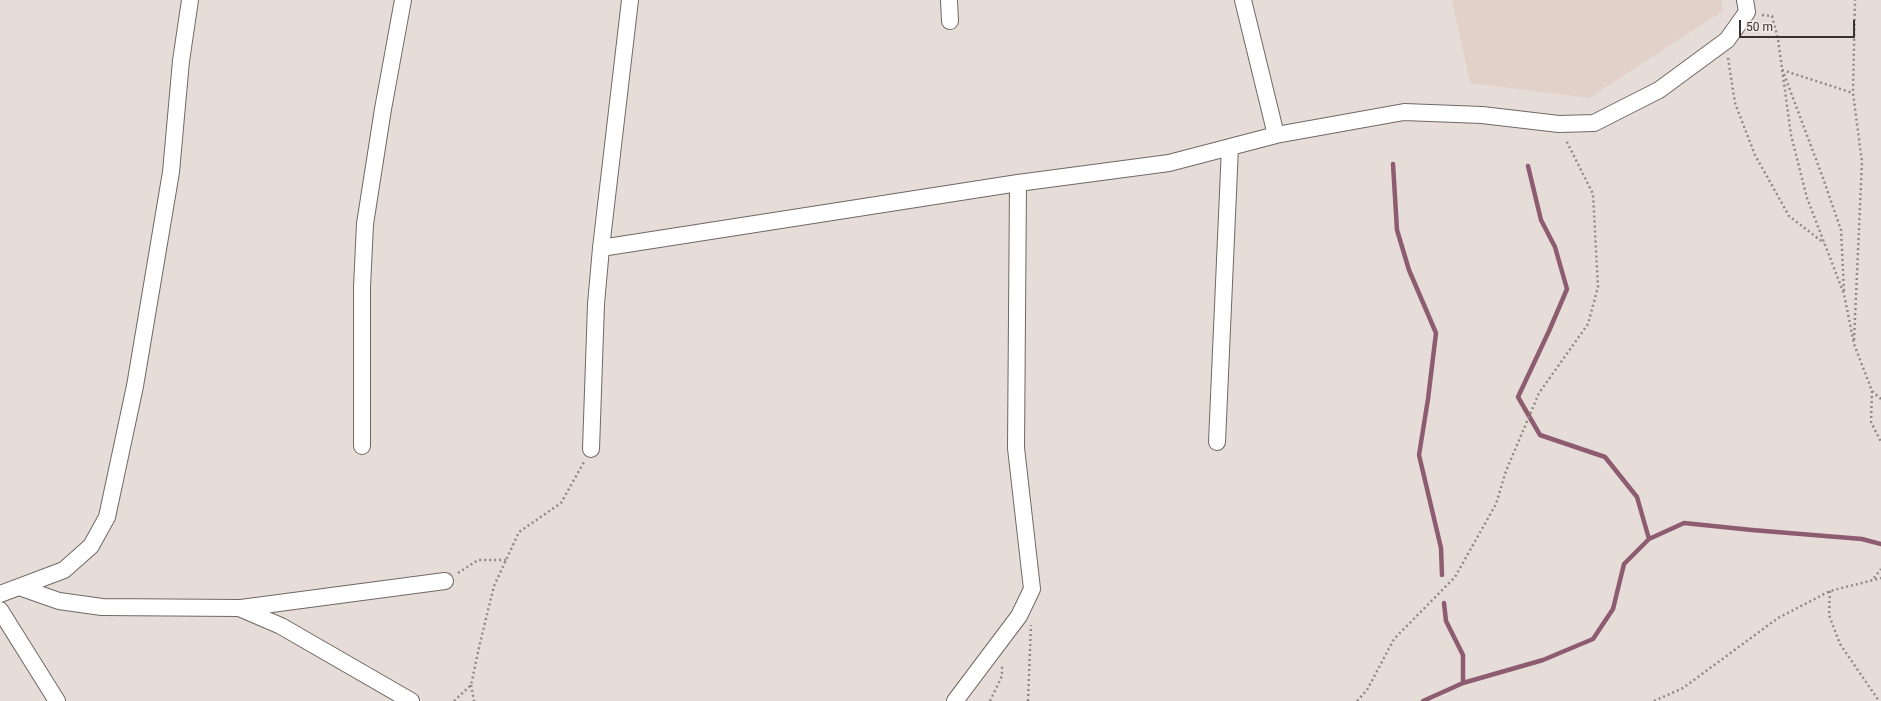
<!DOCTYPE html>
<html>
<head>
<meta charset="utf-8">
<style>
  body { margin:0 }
  #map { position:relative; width:1881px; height:701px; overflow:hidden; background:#e6ddd8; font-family:Roboto,sans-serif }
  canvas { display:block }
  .scale { position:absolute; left:1739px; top:20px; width:116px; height:18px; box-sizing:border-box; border:2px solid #363331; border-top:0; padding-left:5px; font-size:12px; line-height:14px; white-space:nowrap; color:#363331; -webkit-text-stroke:3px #f3eae5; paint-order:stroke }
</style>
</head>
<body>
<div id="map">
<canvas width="1881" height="701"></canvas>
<div class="scale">50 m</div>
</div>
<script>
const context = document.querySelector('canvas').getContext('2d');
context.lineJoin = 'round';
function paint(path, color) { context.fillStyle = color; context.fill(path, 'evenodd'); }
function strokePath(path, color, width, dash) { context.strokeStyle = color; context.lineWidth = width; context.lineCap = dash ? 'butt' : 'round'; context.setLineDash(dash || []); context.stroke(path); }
paint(new Path2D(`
  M1452,0H1721L1723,11L1589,98L1470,83Z`), '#e2d1c8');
strokePath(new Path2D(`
  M1393,164L1397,230L1409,270L1436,333L1428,399L1419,455L1441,548L1442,575
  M1528,166L1541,220L1555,247L1567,289L1549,331L1518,397L1540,435L1605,457L1637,497L1649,539
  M1444,603L1446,621L1463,655V683
  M1423,701L1463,683L1543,660L1593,639L1613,609L1624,564L1649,539L1684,523L1752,530L1862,539L1881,544`), '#8e5c70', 4.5);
const street = new Path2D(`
  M949,0L950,21
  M1243,0L1276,135
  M601,248L1018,183L1169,163L1276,135L1404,112L1482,115L1559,124L1594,123L1659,90L1727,40L1747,12L1745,0
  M1217,442L1230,147
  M362,446V287L365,224L383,109L403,0
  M591,449L596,304L601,248L630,0
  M19,587L59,601L102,607L239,608L281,626L411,701
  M0,594L64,570L91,546L107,517L135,386L171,172L181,61L190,0
  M241,608L445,581
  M0,610L57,701
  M955,701L1019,616L1032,589L1016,448L1018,183`);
strokePath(street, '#706864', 18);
strokePath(new Path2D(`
  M1762,15L1772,16L1778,39L1791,135L1807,198L1844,294L1854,344L1872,391L1881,399
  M1728,58L1735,103L1755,155L1789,216L1824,243
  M1782,70L1853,93
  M1784,74L1823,178L1841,230L1844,291
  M1854,340L1862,162L1853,93L1855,0
  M1872,391L1871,422L1881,442
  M458,573L478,560H506
  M1874,578L1881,569
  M1830,591L1829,615L1840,644L1879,701
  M471,685L474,701
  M454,701L471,685L480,643L494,586L519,532L561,503L584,462
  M990,701L1002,676V666
  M1028,701L1031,625
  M1357,701L1367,690L1394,639L1455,577L1496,504L1506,471L1539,393L1588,324L1598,287L1593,194L1566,140
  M1654,701L1683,688L1778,618L1830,591L1881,578`), '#908a86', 2.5, [2, 3]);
strokePath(street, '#fff', 16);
</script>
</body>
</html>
